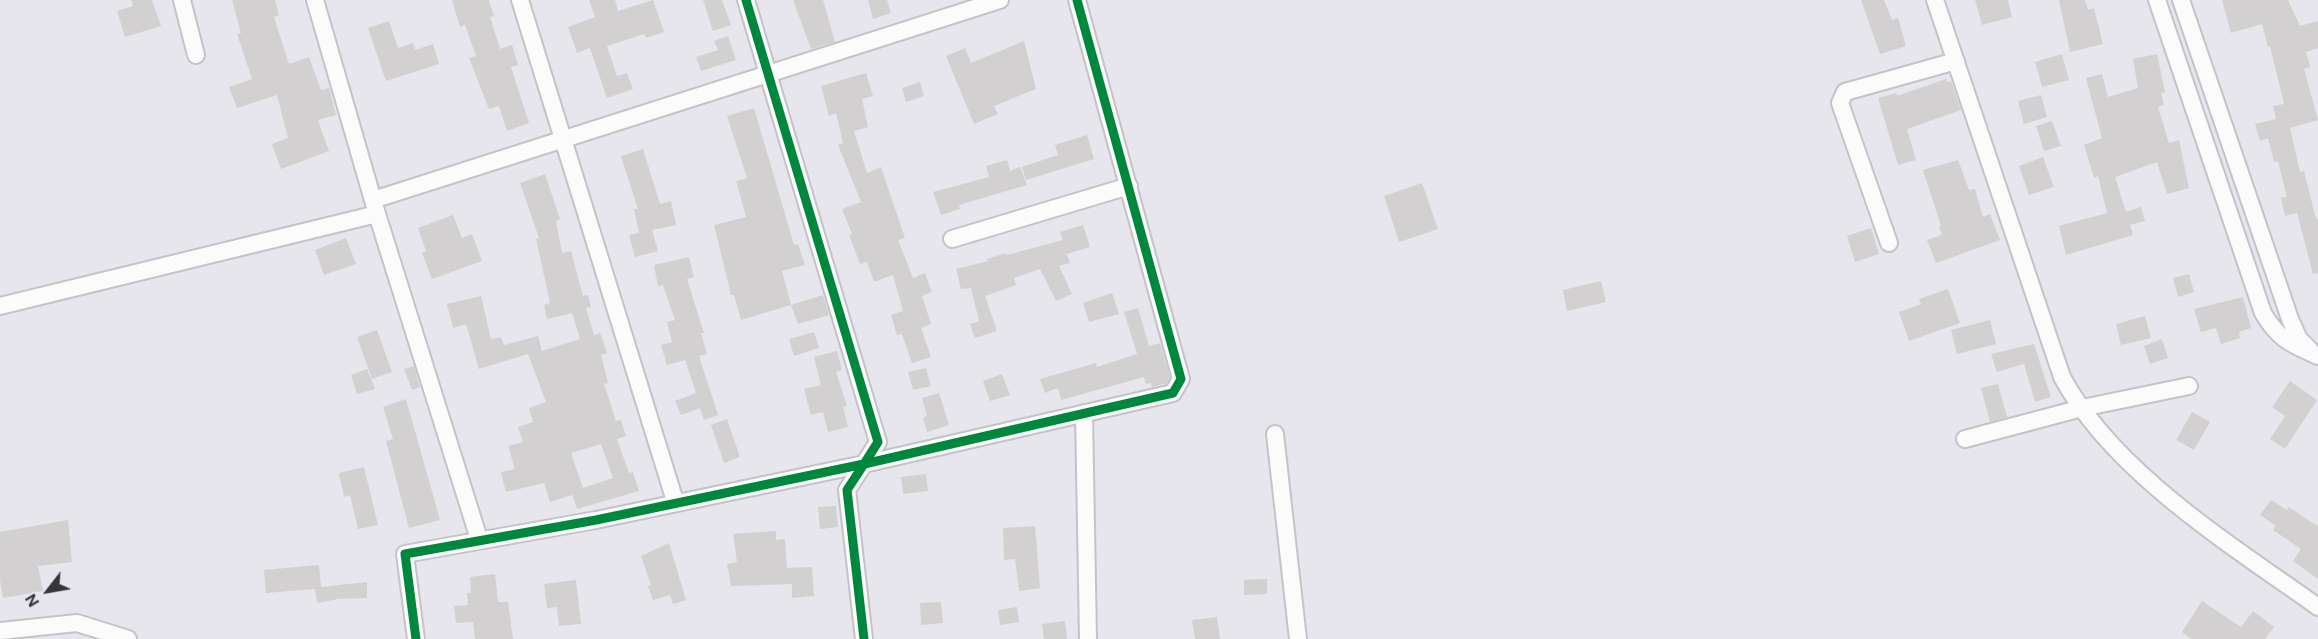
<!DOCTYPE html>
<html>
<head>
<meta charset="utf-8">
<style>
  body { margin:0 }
  #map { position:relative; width:2318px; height:639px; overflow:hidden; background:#e6e6ec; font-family:"DM Sans",sans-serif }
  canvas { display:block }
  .north { position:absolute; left:18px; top:561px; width:60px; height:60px; -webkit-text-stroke:4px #e4e4ee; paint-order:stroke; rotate:239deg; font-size:16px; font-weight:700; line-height:24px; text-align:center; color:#353439 }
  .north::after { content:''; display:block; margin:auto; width:21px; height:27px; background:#353439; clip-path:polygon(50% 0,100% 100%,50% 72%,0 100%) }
</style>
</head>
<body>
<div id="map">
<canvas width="2318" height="639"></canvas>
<div class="north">N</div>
</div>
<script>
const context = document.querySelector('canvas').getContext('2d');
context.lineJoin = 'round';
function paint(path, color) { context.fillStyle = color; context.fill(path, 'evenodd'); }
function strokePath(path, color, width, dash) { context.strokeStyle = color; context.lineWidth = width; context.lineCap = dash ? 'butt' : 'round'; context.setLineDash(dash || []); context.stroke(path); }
paint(new Path2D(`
  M131,0H152L161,26L125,37L117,11L133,6Z
  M232,0H275L279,15L274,17L289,64L309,57L321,90L329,88L336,115L318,120L329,151L281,169L272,144L288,138L277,95L237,108L229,87L252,79L237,34L241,33Z
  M452,0H489L494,16L490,17L500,49L512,45L518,65L511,67L529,123L507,131L499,106L489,109L469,58L476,56L465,25L460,27Z
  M589,0H615L618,11L653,0L664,32L646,38L644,34L607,46L617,76L627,73L633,89L607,98L590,48L577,53L568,27L595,17Z
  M703,0H722L731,25L713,31Z
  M793,0H823L835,42L811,49Z
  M868,0H887L891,13L873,19Z
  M1861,0H1884L1892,20L1898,18L1906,46L1880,54Z
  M1975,0H2008L2012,17L1982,25Z
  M2059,0H2085L2088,10L2094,8L2103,44L2070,52Z
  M2222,0H2288L2300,26L2318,21V48L2306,52L2310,67L2304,69L2318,120L2290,128L2300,172L2304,171L2316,219H2318V273L2313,274L2297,213L2285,216L2281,198L2287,197L2278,161L2274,162L2268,138L2260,141L2255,124L2276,119L2273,106L2284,104L2270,46L2268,47L2262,24L2231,33Z
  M389,21L398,48L413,43L415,50L433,44L439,64L386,81L368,28Z
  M728,36L736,60L701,71L696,57L718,50L714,41Z
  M1024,41L1036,89L994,106L998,114L974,124L946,56L965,48L971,63Z
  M2062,54L2069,80L2042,87L2035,62Z
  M2157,54L2165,92L2161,93L2164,105L2158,107L2169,143L2179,140L2189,188L2167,194L2157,162L2115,177L2126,212L2141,207L2145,221L2130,225L2133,235L2066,255L2059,226L2107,213L2098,176L2094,178L2084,145L2102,138L2086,78L2102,74L2108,97L2138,88L2133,59Z
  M866,73L873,96L862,99L868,127L854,131L867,173L881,167L905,238L898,240L913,278L925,273L932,292L922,296L931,324L921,328L931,357L912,363L902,334L897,335L891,315L903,311L893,275L874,282L867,262L860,264L849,235L852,234L842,209L861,202L838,145L843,143L836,113L829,116L821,86Z
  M1946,79L1947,82L1951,81L1961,110L1907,129L1916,160L1898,165L1878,98L1896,93L1897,96Z
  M920,82L924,96L906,102L902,88Z
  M2041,95L2047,117L2024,124L2018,101Z
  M754,108L794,245L798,244L805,265L782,271L791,305L741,320L734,295H731L714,225L746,217L736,181L747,178L727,116Z
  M2052,121L2061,146L2044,151L2036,126Z
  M1087,135L1094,159L1026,180L1022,167L1058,155L1055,145Z
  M643,149L660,204L671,201L676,225L652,230L658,251L635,257L629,235L639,233L634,209H638L621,156Z
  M2043,157L2054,187L2029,195L2019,166Z
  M1007,160L1010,171L1020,167L1027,185L959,205L960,209L941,215L933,192L989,177L986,166Z
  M1958,160L1969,190L1975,189L1983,217L1990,214L2000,240L1936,263L1927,240L1942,235L1939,227L1941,226L1923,170Z
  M545,174L560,219L556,221L562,253L571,251L583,296L588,295L591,307L586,308L594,335L600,333L602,338L607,353L601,355L608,383L604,384L616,421L621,420L626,436L617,439L629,473L633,472L639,491L577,509L572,495L550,502L544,483L506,492L501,472L515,469L508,446L523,442L518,427L533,422L529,408L546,402L528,354L479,369L466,324L453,328L447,304L481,296L491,339L501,337L504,345L538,336L542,351L580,339L572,313L547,319L544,305L550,303L536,239L539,238L520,183ZM601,444L613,478L583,488L571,453Z
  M1422,183L1438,229L1399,242L1384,196Z
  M453,215L462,238L472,234L482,261L432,279L422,253L426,251L418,228Z
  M1083,225L1090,247L1067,254L1070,263L1059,266L1072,294L1056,301L1040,269L1014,278L1016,285L985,296L997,331L975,338L970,324L979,321L971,288L961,289L956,269L988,261L987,259L1006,253L1007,255L1063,240L1060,232Z
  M1871,228L1879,254L1855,262L1847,236Z
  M346,238L356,264L324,275L315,250Z
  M689,257L694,277L687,279L704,333H701L707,354L699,356L718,415L704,420L700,408L681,415L675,401L696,393L685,360L667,365L661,345L672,342L667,322L675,320L663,285L658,286L654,265Z
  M2189,274L2194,292L2178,297L2173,278Z
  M1601,281L1606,302L1567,311L1563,290Z
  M1948,289L1960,323L1909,341L1899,312L1921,304L1919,299Z
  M1112,293L1119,314L1089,322L1083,303Z
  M823,295L829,315L798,324L791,305Z
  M2243,297L2251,328L2239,332L2240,338L2221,344L2216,328L2201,332L2194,309Z
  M1138,308L1149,346L1160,343L1170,378L1167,383L1152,387L1151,383L1146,384L1144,377L1061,400L1058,388L1045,393L1040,379L1096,363L1097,367L1137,354L1124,312Z
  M2145,316L2151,338L2121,345L2116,324Z
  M1990,320L1996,344L1957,354L1951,330Z
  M377,330L392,372L372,379L357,337Z
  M814,332L819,348L794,356L789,339Z
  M2162,339L2168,358L2150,364L2144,346Z
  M2034,344L2051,397L2035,402L2024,364L1997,372L1991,354Z
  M837,351L842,370L836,372L847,406L843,407L848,427L828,432L823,412L811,415L804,389L821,385L814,357Z
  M414,366L420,387L412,390L404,369Z
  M926,368L931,386L913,390L908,372Z
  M367,369L375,389L357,394L351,375Z
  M1002,374L1010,395L990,401L983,381Z
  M2290,381L2317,400L2285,449L2270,439L2285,416L2272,407Z
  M1998,384L2007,417L1990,422L1981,388Z
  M939,393L949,425L927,432L923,418L927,416L922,398Z
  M406,399L440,520L409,528L386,441L393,439L383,407Z
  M2192,412L2210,422L2194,450L2176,440Z
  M727,419L740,457L724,463L711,425Z
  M364,467L378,525L358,529L350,495L344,497L339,473Z
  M926,474L928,491L903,494L901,477Z
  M2271,500L2287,510L2289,507L2317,526L2318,524V579L2293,561L2301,549L2273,530L2276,526L2260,515Z
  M836,506L838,527L820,529L818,507Z
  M68,520L72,562L38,566L43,591L3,598L0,580V532Z
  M1035,526L1040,588L1019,591L1015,559L1004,560L1003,528Z
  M776,531V540L785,539L787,568L812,567L814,596L792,598V584L731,586L727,564L737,562L733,534Z
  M669,543L686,600L673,604L670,595L653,600L648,586L651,585L641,556Z
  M319,565L321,587L367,582V598L338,599L317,603L315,589L266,593L264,570Z
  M495,574L498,602H508L513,639H475L473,622L456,623L454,606L468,605L467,593H471L470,577Z
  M1267,579V594L1244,595V580Z
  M576,580L581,624L559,626L557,607L547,608L544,584Z
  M2202,601L2241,627L2253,611L2274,627L2265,639H2192L2182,632Z
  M941,602L943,623L921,625L920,603Z
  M1017,607L1019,622L1000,625L998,610Z
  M1217,617L1220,639H1195L1192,620Z
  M1065,621L1067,639H1044L1042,624Z`), '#d2d0d1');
const minor = new Path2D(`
  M182,0L196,55
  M315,0L377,214L479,539
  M520,0L675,501
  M1935,0L2062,377C2113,472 2231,545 2318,607
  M2157,0L2263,313C2279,340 2291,344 2318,356
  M2181,0L2290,319L2299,339L2310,350
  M373,200L1000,0
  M952,239L1129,186
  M1889,243L1840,103L1845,92L1956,61
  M0,306L377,214
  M1084,413L1088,639
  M1275,434L1298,639
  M1965,439L2082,408L2189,386
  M0,631L77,623L128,639
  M416,639L405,554L596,520L864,464L878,442L746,0
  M864,639L847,490L864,464L1173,393L1181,379L1077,0`);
strokePath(minor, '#c3c3c8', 20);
strokePath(minor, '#fbfbfc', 16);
strokePath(new Path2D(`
  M416,639L405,554L596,520L864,464L878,442L746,0
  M864,639L847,490L864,464L1173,393L1181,379L1077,0`), '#00873e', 9);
</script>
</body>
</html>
